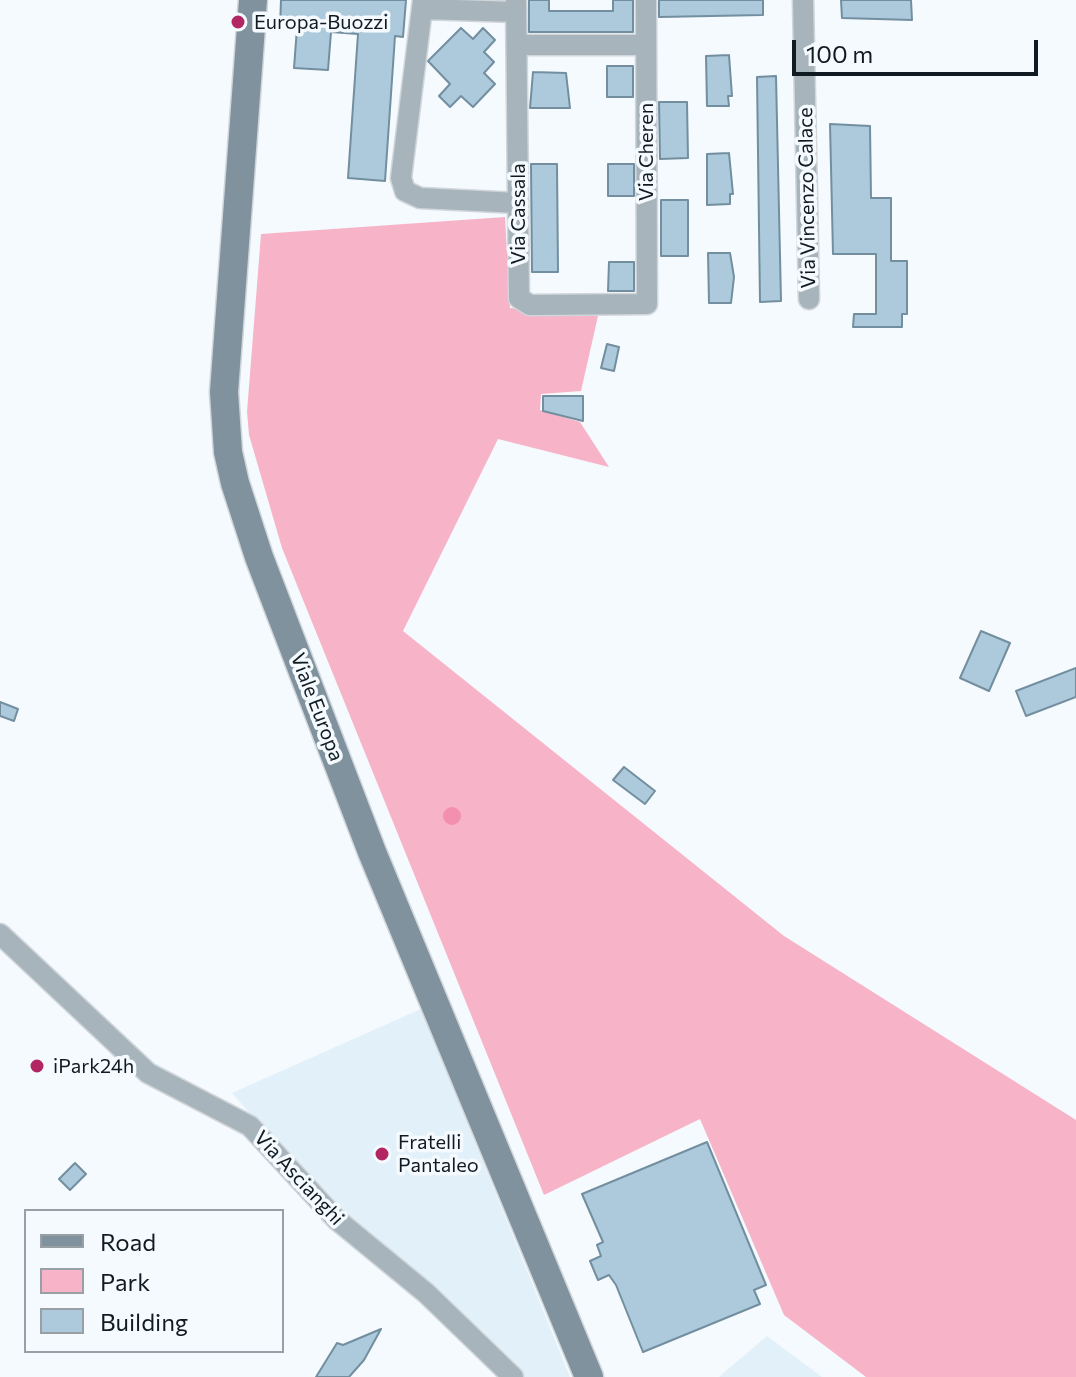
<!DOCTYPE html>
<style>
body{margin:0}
#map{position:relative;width:1076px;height:1377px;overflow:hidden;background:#f4fafd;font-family:Commissioner,sans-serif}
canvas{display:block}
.legend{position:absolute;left:24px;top:1209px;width:260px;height:144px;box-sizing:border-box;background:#f4fafd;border:2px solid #99a0a5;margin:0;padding:10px 14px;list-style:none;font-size:24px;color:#101a21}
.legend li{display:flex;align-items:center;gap:16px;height:40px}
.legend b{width:40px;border:2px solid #99a0a5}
.scale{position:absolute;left:792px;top:40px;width:246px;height:36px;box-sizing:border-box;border:4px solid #101a21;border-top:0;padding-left:10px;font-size:24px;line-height:28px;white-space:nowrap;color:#101a21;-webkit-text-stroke:6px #f4fafd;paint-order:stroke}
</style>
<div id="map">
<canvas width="1076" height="1377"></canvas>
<ul class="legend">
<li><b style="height:10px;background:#80929e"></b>Road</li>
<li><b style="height:22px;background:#f7b4c8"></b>Park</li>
<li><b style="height:22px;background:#adcadc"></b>Building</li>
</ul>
<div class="scale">100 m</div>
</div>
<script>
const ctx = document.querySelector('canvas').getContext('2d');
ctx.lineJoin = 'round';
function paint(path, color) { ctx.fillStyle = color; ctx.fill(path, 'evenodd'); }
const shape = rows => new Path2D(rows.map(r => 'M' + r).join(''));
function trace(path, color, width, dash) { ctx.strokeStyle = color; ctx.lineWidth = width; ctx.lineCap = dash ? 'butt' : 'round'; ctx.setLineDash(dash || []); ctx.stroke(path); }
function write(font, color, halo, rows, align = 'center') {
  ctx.font = font + ' Commissioner,sans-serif'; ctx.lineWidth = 7; ctx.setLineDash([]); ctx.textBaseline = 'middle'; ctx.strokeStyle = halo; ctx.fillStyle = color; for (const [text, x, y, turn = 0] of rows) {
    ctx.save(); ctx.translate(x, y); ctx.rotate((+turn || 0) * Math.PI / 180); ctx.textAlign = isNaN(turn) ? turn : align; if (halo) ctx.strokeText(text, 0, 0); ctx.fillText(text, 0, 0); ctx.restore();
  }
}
paint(shape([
 [421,1009,570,1377,522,1377,338,1214,232,1093],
 [767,1336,822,1377,719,1377]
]), '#e1f0f9');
paint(shape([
 [505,217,510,308,598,316,581,391,541,394,540,410,580,422,609,467,498,439,403,631,784,936,1076,1120,1076,1377,866,1377,784,1315,700,1119,544,1195,282,548,249,435,247,412,261,234]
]), '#f7b4c8');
paint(shape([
 '443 816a9 9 0 1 1 18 0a9 9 0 1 1-18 0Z'
]), '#f38faf');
const building = shape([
 [281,0,406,0,403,37,395,36,385,181,348,178,358,34,331,32,328,70,294,68,297,28,280,27,281,0],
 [529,0,549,0,549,11,613,11,613,0,633,0,633,32,529,32,529,0],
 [659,0,763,0,763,15,659,17,659,0],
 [841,0,911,0,912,20,842,18,841,0],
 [461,28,473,39,483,28,495,40,484,52,494,62,484,73,495,84,473,107,461,96,450,107,439,96,450,84,428,61,461,28],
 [729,55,732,96,728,96,729,106,707,106,706,56,729,55],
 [607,66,633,66,633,97,607,97,607,66],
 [533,72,566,73,570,108,530,108,533,72],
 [776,76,781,301,760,302,757,77,776,76],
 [659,102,687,102,688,158,660,159,659,102],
 [830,124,870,126,871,198,891,198,891,261,907,261,907,314,902,314,902,327,853,327,854,314,876,314,876,254,833,254,830,124],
 [729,153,733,194,730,194,730,204,707,205,707,154,729,153],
 [531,164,557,164,558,272,532,272,531,164],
 [608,164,634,164,634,196,608,196,608,164],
 [661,200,688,200,688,256,661,256,661,200],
 [708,253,730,253,734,277,731,303,709,303,708,253],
 [609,262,634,262,634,291,608,291,609,262],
 [607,344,619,347,614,371,601,368,607,344],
 [543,396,583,396,583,421,543,411,543,396],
 [981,631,1010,643,989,691,960,678,981,631],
 [1076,668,1076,697,1026,716,1016,691,1076,668],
 [0,702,18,709,14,721,0,716,0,702],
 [624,767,655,791,645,804,613,780,624,767],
 [707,1142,766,1285,754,1290,760,1304,643,1352,616,1285,609,1275,598,1280,590,1261,601,1256,597,1245,603,1242,582,1194,707,1142],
 [75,1163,86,1174,70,1190,59,1179,75,1163],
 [381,1329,364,1360,349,1377,316,1377,337,1343,343,1345,381,1329]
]);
paint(building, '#adcadc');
trace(building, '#728e9f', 2);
const minor = shape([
 [423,0,401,178,405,191,420,198,518,203],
 [516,0,519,298,530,305,647,304,646,0],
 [803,0,809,299],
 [423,9,516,12],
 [517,45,646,45],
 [0,934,148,1073,250,1126,336,1219,426,1293,513,1377]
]);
const secondary = shape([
 [253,0,224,392,228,452,235,483,259,557,372,852,589,1377]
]);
trace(minor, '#d0d6da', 23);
trace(secondary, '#d0d6da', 31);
trace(minor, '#a7b4bc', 20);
trace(secondary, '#80929e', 28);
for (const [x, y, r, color] of [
 [238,22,8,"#b22763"],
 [37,1066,8,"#b22763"],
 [382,1154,8,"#b22763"]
]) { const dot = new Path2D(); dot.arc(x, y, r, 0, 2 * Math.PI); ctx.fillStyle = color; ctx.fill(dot); trace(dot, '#f4fafd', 3); }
write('20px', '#101a21', '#f4fafd', [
 ["Europa-Buozzi",254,22],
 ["iPark24h",53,1066],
 ["Fratelli",398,1142],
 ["Pantaleo",398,1165]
], 'left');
write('20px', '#101a21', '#f4fafd', [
 ["Via Cheren",646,152,-90],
 ["Via Vincenzo Calace",807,198,-91],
 ["Via Cassala",518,214,-90],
 ["Viale Europa",317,707,69],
 ["Via Ascianghi",299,1178,47]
]);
</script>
